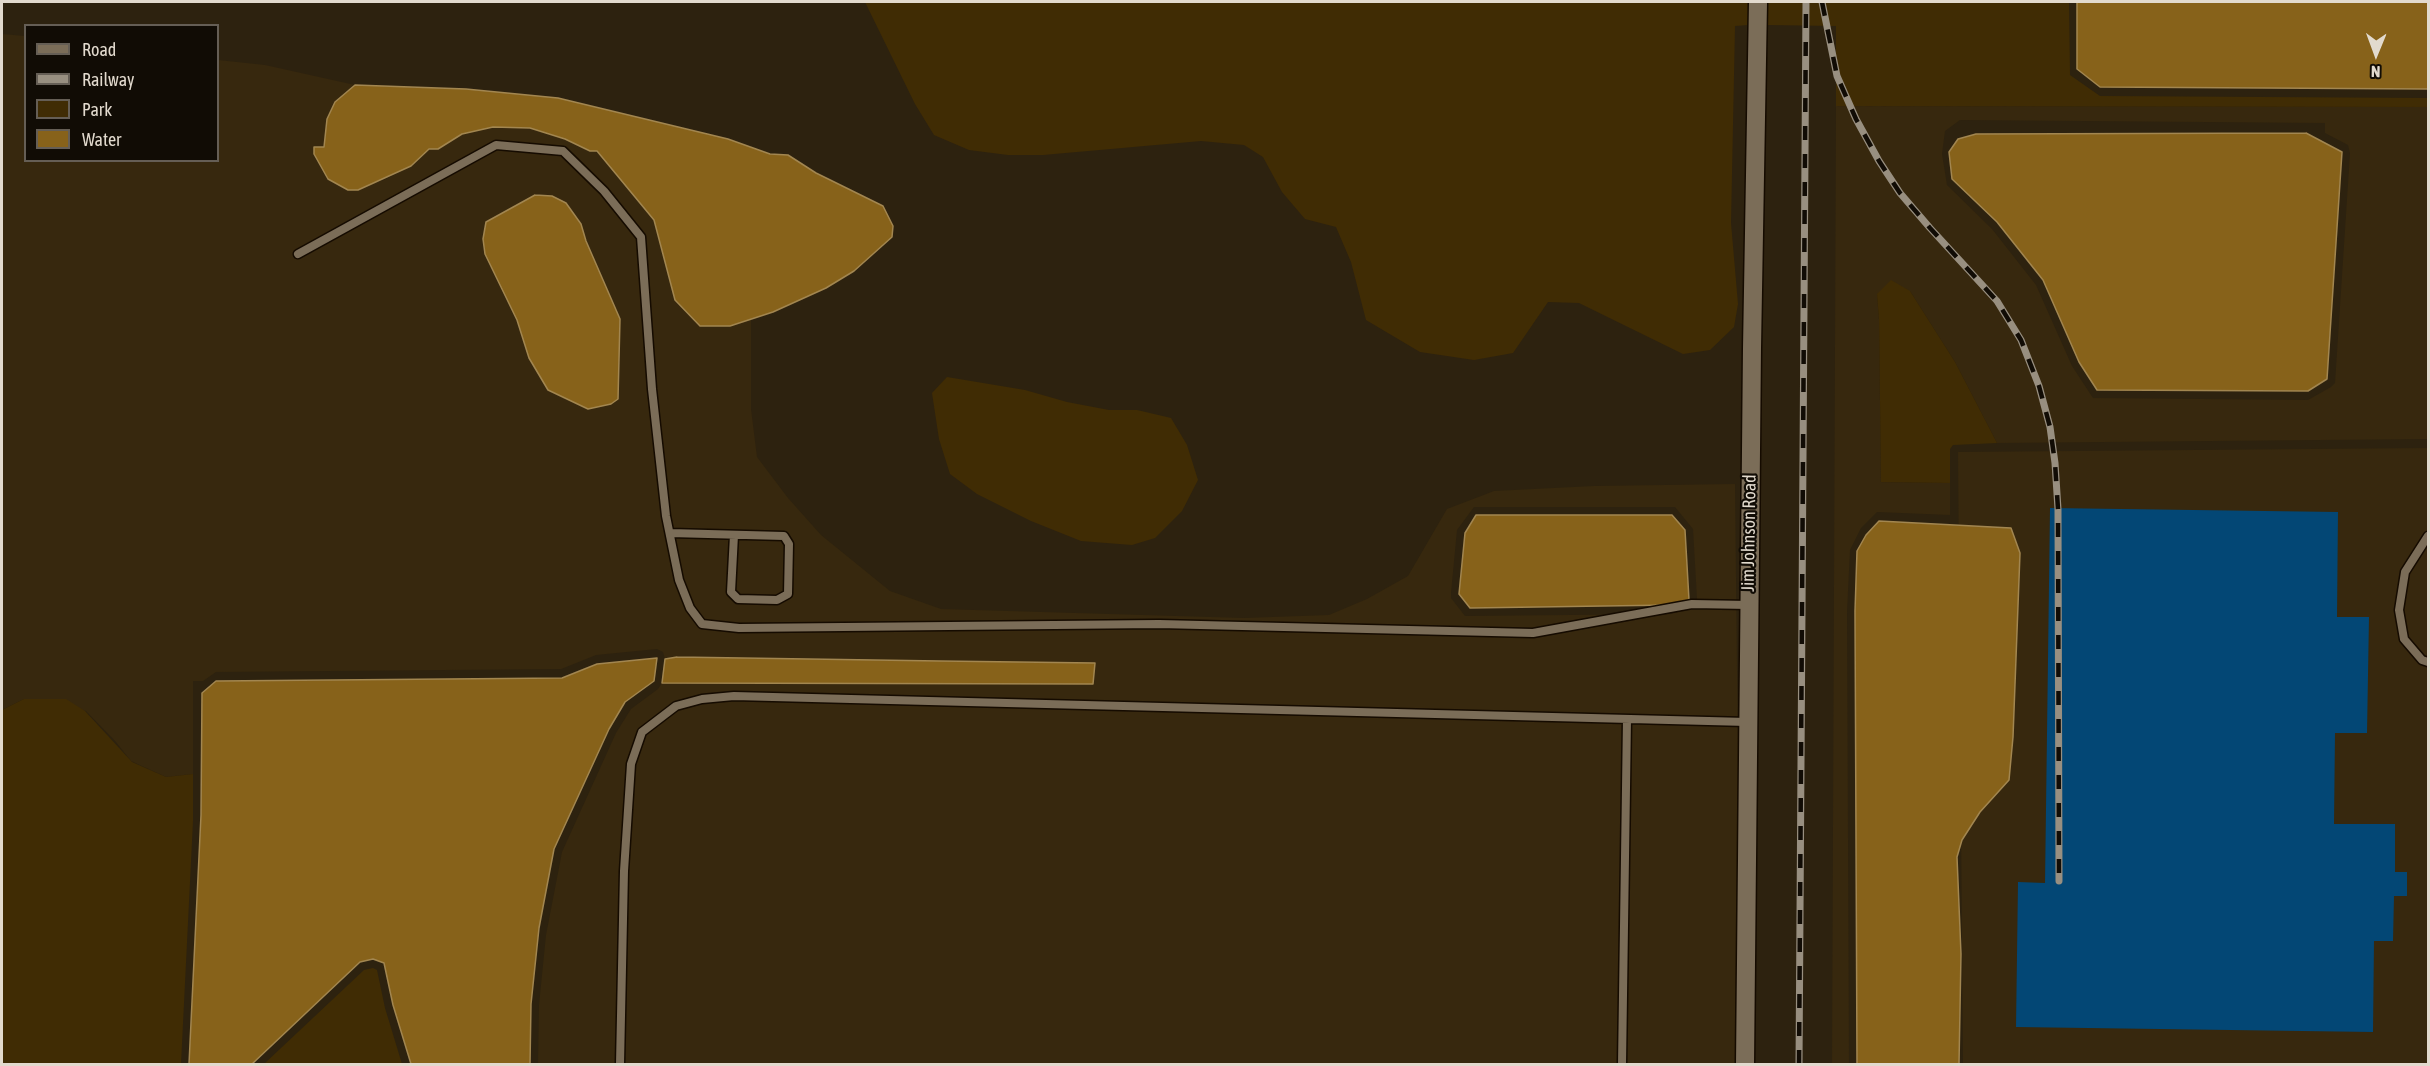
<!DOCTYPE html>
<style>
body{margin:0}
#map{position:relative;width:2430px;height:1066px;overflow:hidden;background:#2d220f;font-family:"Asap Condensed",sans-serif}
canvas{display:block}
.frame{position:absolute;inset:0;border:3px solid #e2dace;pointer-events:none}
.legend{position:absolute;left:24px;top:24px;width:195px;height:138px;box-sizing:border-box;background:#110c05;border:2px solid #655e55;margin:0;padding:8px 10px;list-style:none;font-size:18px;color:#e2dace}
.legend li{display:flex;align-items:center;gap:12px;height:30px}
.legend b{width:30px;border:2px solid #655e55}
.north{position:absolute;left:2346px;top:24px;width:60px;height:60px;-webkit-text-stroke:4px #110c05;paint-order:stroke;rotate:181deg;font-size:16px;font-weight:700;line-height:24px;text-align:center;color:#e2dace}
.north::after{content:'';display:block;margin:auto;width:21px;height:27px;background:#e2dace;clip-path:polygon(50% 0,100% 100%,50% 72%,0 100%)}
</style>
<div id="map">
<canvas width="2430" height="1066"></canvas>
<div class="frame"></div>
<ul class="legend">
<li><b style="height:8px;background:#7b6d58"></b>Road</li>
<li><b style="height:8px;background:#988f80"></b>Railway</li>
<li><b style="height:16px;background:#402c04"></b>Park</li>
<li><b style="height:16px;background:#87621a"></b>Water</li>
</ul>
<div class="north">N</div>
</div>
<script>
const ctx = document.querySelector('canvas').getContext('2d');
ctx.lineJoin = 'round';
function paint(path, color) { ctx.fillStyle = color; ctx.fill(path, 'evenodd'); }
const shape = rows => new Path2D(rows.map(r => 'M' + r).join(''));
function trace(path, color, width, dash) { ctx.strokeStyle = color; ctx.lineWidth = width; ctx.lineCap = dash ? 'butt' : 'round'; ctx.setLineDash(dash || []); ctx.stroke(path); }
function write(font, color, halo, rows, align = 'center') {
  ctx.font = font + ' "Asap Condensed",sans-serif'; ctx.lineWidth = 4.5; ctx.setLineDash([]); ctx.textBaseline = 'middle'; ctx.strokeStyle = halo; ctx.fillStyle = color; for (const [text, x, y, turn = 0] of rows) {
    ctx.save(); ctx.translate(x, y); ctx.rotate((+turn || 0) * Math.PI / 180); ctx.textAlign = isNaN(turn) ? turn : align; if (halo) ctx.strokeText(text, 0, 0); ctx.fillText(text, 0, 0); ctx.restore();
  }
}
paint(shape([
 [2,34,25,36,26,160,218,160,218,60,265,65,355,85,335,102,327,119,324,147,314,147,314,154,328,179,348,190,358,190,366,185,384,180,412,166,429,149,438,149,462,134,493,127,530,128,565,139,590,151,597,151,654,220,675,300,700,326,730,326,751,319,751,409,757,457,788,498,821,535,890,591,941,609,1244,618,1329,615,1367,599,1408,576,1447,509,1494,491,1594,486,1735,484,1738,764,1735,1064,538,1064,539,1005,546,935,562,852,616,733,631,709,658,689,662,683,1092,684,1095,664,677,657,665,659,663,652,657,649,596,655,561,669,216,672,203,681,193,681,193,774,166,777,131,761,116,742,86,711,24,699,2,710],
 [535,195,552,196,566,203,581,224,586,241,620,319,529,358,517,320],
 [1474,507,1675,507,1693,529,1697,599,1695,605,1690,608,1671,614,1465,616,1451,598,1451,593,1457,530],
 [1836,106,2428,107,2428,439,1997,443,1955,362,1910,291,1877,294,1879,319,1881,482,1950,483,1950,515,1877,512,1861,528,1850,550,1847,612,1849,1064,1832,1064],
 [1960,120,2325,123,2325,133,2348,145,2350,153,2335,383,2331,387,2308,400,2093,398,2072,366,2036,285,1992,229,1947,185,1942,154,1945,131],
 [2428,448,2428,1064,1963,1064,1958,452]
]), '#37280e');
paint(shape([
 [865,2,1749,2,1748,25,1735,26,1731,223,1738,304,1734,327,1710,350,1683,354,1579,303,1548,302,1513,353,1474,360,1420,352,1366,320,1351,262,1336,227,1305,219,1282,192,1263,157,1244,145,1201,141,1043,155,1008,155,969,150,934,135,915,104],
 [1767,2,2069,2,2070,75,2100,96,2428,98,2428,107,1836,106,1836,26,1767,25],
 [1891,280,1910,291,1955,362,1997,443,1953,445,1950,449,1950,483,1881,482,1879,319,1877,294],
 [947,377,1025,390,1067,402,1109,410,1137,410,1171,418,1187,445,1198,480,1182,511,1155,538,1132,545,1081,541,1031,521,977,494,950,474,939,439,932,393],
 [24,699,66,699,85,711,132,762,166,777,193,774,193,821,181,1064,2,1064,2,710],
 [373,968,377,970,385,1008,402,1064,264,1064,364,970]
]), '#402c04');
const water = shape([
 [2077,2,2428,2,2428,89,2100,87,2077,69,2077,2],
 [355,85,466,89,558,98,728,139,770,154,788,155,816,173,883,206,893,226,892,237,854,271,826,288,773,312,730,326,700,326,675,300,654,220,597,151,590,151,565,139,530,128,493,127,462,134,438,149,429,149,411,166,358,190,348,190,328,179,314,154,314,147,324,147,327,119,335,102,355,85],
 [2306,133,2342,152,2327,379,2308,391,2097,390,2079,362,2043,280,1997,222,1952,179,1949,152,1958,139,1976,134,2306,133],
 [535,195,552,196,566,203,581,224,586,241,620,319,618,399,611,404,588,409,548,390,529,358,517,320,485,254,483,239,486,222,535,195],
 [1476,515,1672,515,1685,530,1689,600,1671,605,1470,608,1459,594,1465,533,1476,515],
 [1879,521,2011,528,2020,553,2013,737,2009,780,1980,812,1962,840,1957,857,1961,954,1959,1064,1857,1064,1855,611,1857,551,1866,535,1879,521],
 [677,657,940,661,1095,663,1093,684,662,683,665,659,677,657],
 [657,658,654,681,625,702,609,729,554,849,539,928,531,1004,530,1064,411,1064,393,1005,384,963,373,959,360,962,252,1064,189,1064,201,815,202,693,216,681,562,678,597,664,657,658]
]);
paint(water, '#87621a');
trace(water, '#a28650', 1.5);
paint(shape([
 [2050,508,2338,512,2337,617,2369,617,2367,733,2335,733,2334,824,2395,824,2395,872,2407,872,2407,896,2394,896,2393,941,2374,941,2373,1032,2016,1027,2018,882,2045,883]
]), '#034775');
const service = shape([
 [298,254,496,145,563,151,604,191,641,237,652,389,666,516,679,580,690,608,702,624,739,628,1159,624,1533,633,1692,604,1749,605],
 [670,533,784,536,789,544,788,594,777,600,738,599,731,592,734,535],
 [2428,536,2405,572,2399,610,2404,639,2422,660,2428,662],
 [620,1064,624,871,631,764,642,732,676,706,702,699,734,696,1747,722],
 [1622,1064,1627,719]
]);
const tertiary = shape([
 [1745,1064,1752,348,1758,2]
]);
trace(service, '#150b00', 11);
trace(tertiary, '#150b00', 21);
trace(service, '#7b6d58', 8);
trace(tertiary, '#7b6d58', 18);
const rail = shape([
 [1822,2,1837,76,1856,119,1879,161,1900,193,1930,228,1997,301,2021,340,2039,386,2050,427,2055,463,2058,509,2059,881],
 [1799,1064,1806,2]
]);
trace(rail, '#988f80', 7);
trace(rail, '#110c05', 4.5, [14]);
write('18px', '#e2dace', '#110c05', [
 ["Jim Johnson Road",1749,533,-89]
]);
</script>
